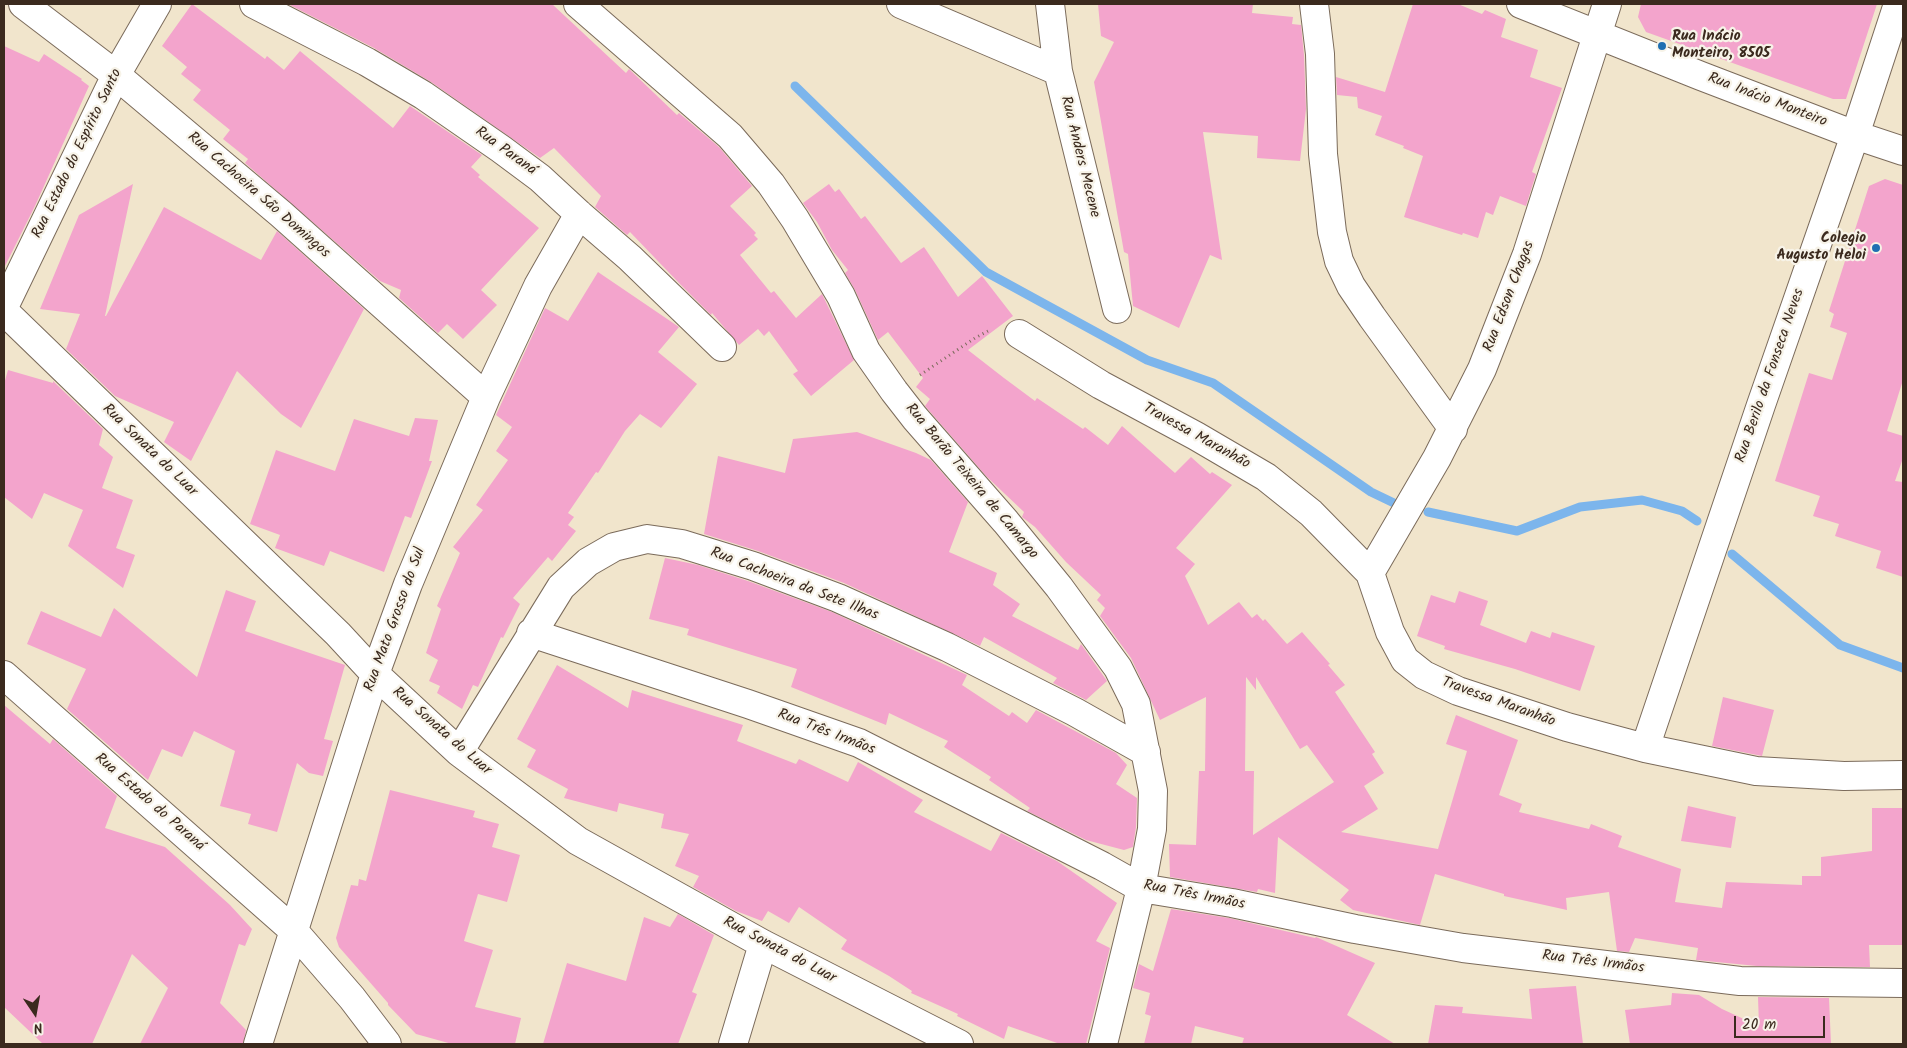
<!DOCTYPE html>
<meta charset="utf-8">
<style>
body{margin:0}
#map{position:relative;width:1907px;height:1048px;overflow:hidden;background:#f1e5cc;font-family:Kalam,sans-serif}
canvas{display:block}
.frame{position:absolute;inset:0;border:5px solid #3b2a1e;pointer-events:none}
.north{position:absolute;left:10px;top:988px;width:50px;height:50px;-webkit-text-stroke:4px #f7f3e8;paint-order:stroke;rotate:168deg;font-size:14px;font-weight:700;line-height:20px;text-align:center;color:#3b2a1e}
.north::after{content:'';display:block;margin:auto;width:18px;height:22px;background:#3b2a1e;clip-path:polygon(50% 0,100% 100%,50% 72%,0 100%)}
.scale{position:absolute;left:1734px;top:1016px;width:91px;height:22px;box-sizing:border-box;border:2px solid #3b2a1e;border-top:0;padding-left:6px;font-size:15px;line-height:18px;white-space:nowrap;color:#3b2a1e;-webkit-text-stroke:4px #f7f3e8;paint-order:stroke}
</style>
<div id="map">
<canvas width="1907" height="1048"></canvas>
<div class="frame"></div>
<div class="north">N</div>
<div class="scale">20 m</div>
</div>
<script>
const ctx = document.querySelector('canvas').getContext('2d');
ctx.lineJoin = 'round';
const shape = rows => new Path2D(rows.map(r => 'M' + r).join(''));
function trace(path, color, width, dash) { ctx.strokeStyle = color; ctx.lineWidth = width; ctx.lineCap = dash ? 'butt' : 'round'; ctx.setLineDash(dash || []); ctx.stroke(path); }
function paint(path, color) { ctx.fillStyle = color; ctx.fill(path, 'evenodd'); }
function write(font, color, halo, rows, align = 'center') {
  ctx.font = font + ' Kalam,sans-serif'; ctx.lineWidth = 4.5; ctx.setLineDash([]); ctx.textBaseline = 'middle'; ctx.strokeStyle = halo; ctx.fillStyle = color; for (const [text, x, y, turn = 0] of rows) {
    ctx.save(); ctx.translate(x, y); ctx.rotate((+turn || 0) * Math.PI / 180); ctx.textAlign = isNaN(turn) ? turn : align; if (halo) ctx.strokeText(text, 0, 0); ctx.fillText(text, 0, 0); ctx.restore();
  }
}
trace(shape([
 [795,86,986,272,1147,360,1213,383,1371,492,1396,504],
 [1428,512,1517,531,1580,507,1642,500,1682,511,1697,521],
 [1732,554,1840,645,1903,668]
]), '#7cb5ec', 9);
paint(shape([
 [192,4,265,59,267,56,284,70,300,51,393,128,410,106,482,155,471,167,480,175,478,177,539,228,481,290,497,305,463,339,447,324,438,333,399,298,401,290,380,281,245,163,248,159,223,139,230,130,193,100,201,90,181,74,187,67,162,46],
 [288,4,552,4,626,73,629,69,677,115,679,113,719,147,752,186,730,206,756,233,754,235,758,239,740,255,771,293,774,291,796,318,822,294,854,360,811,396,793,374,798,371,769,331,764,336,758,329,739,345,712,313,711,315,679,283,630,232,627,235,595,207,601,196,554,148,540,158,431,82,374,48],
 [1098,4,1253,4,1252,13,1293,17,1292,24,1301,25,1304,55,1306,109,1300,161,1257,158,1258,136,1203,132,1222,260,1210,255,1179,328,1133,306,1128,254,1124,252,1094,82,1114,42,1101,36],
 [1413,4,1458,4,1482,14,1485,10,1506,19,1501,37,1538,50,1530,77,1562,88,1532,172,1536,174,1526,206,1500,196,1493,215,1486,212,1478,238,1463,233,1462,235,1404,217,1423,156,1403,148,1404,146,1375,135,1382,116,1358,108,1357,97,1337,95,1336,77,1385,92],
 [1641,4,1877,4,1846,99,1833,99,1646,32,1638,17],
 [4,46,39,62,44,54,82,79,81,80,89,86,35,206,4,268],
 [1885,179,1903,185,1903,380,1887,431,1903,436,1903,458,1895,481,1903,482,1903,577,1876,568,1881,551,1835,536,1839,524,1813,516,1820,496,1775,481,1809,373,1832,380,1847,333,1830,327,1834,314,1829,311,1869,186],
 [133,184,105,316,106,316,164,207,261,260,277,231,364,309,301,428,281,414,237,371,191,461,164,442,174,422,115,396,66,349,80,314,40,309,79,215],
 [829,184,835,192,839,189,861,219,865,216,901,263,924,247,958,297,982,276,1013,316,968,350,1004,378,1035,401,1037,398,1083,429,1085,427,1108,445,1122,426,1175,473,1191,457,1210,474,1212,472,1232,485,1176,548,1195,564,1185,576,1208,625,1239,602,1252,618,1257,614,1263,621,1265,619,1287,644,1302,632,1330,664,1328,665,1345,685,1335,692,1375,752,1372,754,1384,773,1364,786,1378,809,1341,832,1438,849,1467,751,1446,744,1456,715,1518,740,1499,795,1522,804,1519,812,1589,829,1591,824,1622,836,1618,847,1681,869,1675,902,1722,908,1726,882,1802,885,1802,876,1821,876,1821,857,1872,851,1872,808,1903,808,1903,945,1869,945,1870,967,1757,966,1696,960,1698,948,1635,938,1629,952,1617,951,1609,892,1566,898,1567,910,1504,896,1504,894,1435,874,1420,925,1353,910,1340,900,1349,890,1278,837,1275,893,1258,889,1257,892,1170,877,1169,844,1196,845,1199,771,1205,771,1206,697,1160,720,1131,658,1100,616,1105,608,1097,600,1101,595,1066,562,1035,527,1022,517,1024,512,986,476,925,406,930,399,916,387,923,378,888,332,878,340,855,290,845,273,848,270,832,250,817,222,803,203],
 [1246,677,1256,690,1256,677,1300,749,1307,745,1334,782,1253,835,1254,771,1245,771],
 [598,272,679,327,658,352,697,384,661,428,640,414,625,431,598,473,596,472,568,513,574,517,568,525,576,531,552,561,548,557,513,598,520,604,503,638,501,637,478,687,473,685,462,709,437,693,440,686,429,681,438,660,426,653,441,609,437,606,460,553,453,547,483,510,476,505,508,460,496,451,512,427,496,415,545,308,568,321],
 [8,370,53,383,53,381,103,429,99,445,113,457,102,488,133,500,116,548,135,555,123,588,68,546,83,510,44,493,32,519,4,497,4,384],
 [415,418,438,420,429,461,432,461,411,518,405,516,384,572,330,551,324,566,275,548,280,535,250,524,276,450,335,471,354,419,409,436],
 [857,432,916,453,931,460,968,502,949,552,997,573,993,585,1020,604,1012,616,1078,650,1081,644,1107,681,1086,700,1053,683,1057,678,984,637,980,646,844,583,758,551,704,534,718,456,785,473,793,439],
 [665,558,698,565,748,581,832,612,967,675,962,685,1009,716,1012,712,1027,723,1036,710,1116,753,1127,765,1116,784,1137,798,1136,827,1133,847,1124,850,1086,840,1027,811,1030,808,989,780,991,777,944,747,948,741,889,713,886,725,791,687,797,669,687,635,689,629,649,619],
 [226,590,256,601,245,631,345,665,324,739,333,741,323,776,309,773,297,763,277,832,248,824,251,814,220,806,235,751,194,731,182,757,162,749,148,780,67,709,86,669,27,644,41,611,101,637,114,608,197,677],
 [1459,591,1488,601,1480,625,1526,643,1531,631,1550,638,1552,632,1595,646,1580,691,1515,669,1444,649,1445,646,1417,636,1431,595,1455,603],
 [557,665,628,708,632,690,743,725,737,741,796,764,799,759,848,782,858,762,923,800,914,812,991,851,1001,833,1057,861,1117,903,1096,941,1110,948,1086,1044,1060,1044,1008,1026,1004,1039,957,1016,958,1014,911,993,912,991,889,976,841,949,847,940,799,907,789,923,768,911,762,921,736,911,693,887,699,876,675,866,689,834,661,828,664,814,619,803,617,812,564,798,568,789,527,767,536,750,517,739],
 [1723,697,1774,710,1762,756,1712,746],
 [4,705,50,744,53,739,117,796,105,828,165,847,230,905,252,929,245,946,239,944,220,1003,246,1030,243,1044,140,1044,168,988,132,954,92,1044,43,1044,4,1007],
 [390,790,475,811,473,817,499,824,492,847,520,855,507,902,478,894,464,941,493,950,475,1007,521,1018,515,1044,452,1044,416,1034,388,1005,388,1003,339,947,336,938,351,885,358,886,359,879,366,881],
 [1688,806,1736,817,1731,848,1681,841],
 [1171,909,1229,918,1315,938,1316,937,1375,963,1347,1015,1395,1044,1242,1044,1244,1038,1195,1026,1191,1044,1144,1044,1151,1016,1145,1014,1150,993,1133,988,1139,964,1153,971],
 [678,914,714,935,692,992,697,994,678,1044,543,1044,567,963,626,981,644,917,670,927],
 [1576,986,1583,1044,1428,1044,1435,1005,1463,1007,1462,1013,1532,1019,1529,989],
 [1672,993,1699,995,1722,1009,1759,1026,1758,997,1829,998,1831,1044,1630,1044,1625,1010,1671,1005]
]), '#f3a4cc');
const minor = shape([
 [23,4,116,75,281,214,486,397],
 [254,4,367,62,423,95,501,149,540,178,579,214,630,258,722,347],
 [578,4,730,136,771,184,795,219,841,296,866,351,894,391,915,418,1006,522,1059,587,1118,668,1136,704,1153,791,1152,829,1141,888,1103,1044],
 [901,4,1058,71],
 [1050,4,1058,71,1117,309],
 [1314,4,1320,54,1323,154,1332,232,1339,261,1351,286,1372,317,1453,429],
 [1521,4,1701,76,1855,135,1903,151],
 [4,307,116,75,157,4],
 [4,311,338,634,375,674,459,752,578,841,763,944,959,1044],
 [1019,334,1101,385,1196,436,1266,477,1311,513,1370,573,1390,632,1405,660,1424,675,1458,691,1567,727,1645,748,1756,771,1844,776,1903,775],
 [1370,573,1437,458,1482,369,1527,254,1607,4],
 [531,633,748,704,859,743,1102,866,1141,888,1232,903,1355,929,1463,948,1740,981,1903,983],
 [4,675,293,930,352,998,387,1044],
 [1645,748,1761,405,1855,135,1898,4],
 [459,752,561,587,588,562,614,547,647,539,682,544,753,566,838,598,947,647,1075,712,1146,752],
 [258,1044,375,674,408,584,486,397,538,286,579,214],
 [733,1044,763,944]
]);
trace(minor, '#7b6b5b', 30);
trace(shape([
 [920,375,975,338,990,330]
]), '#7b6b5b', 3, [1, 4]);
trace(minor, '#fff', 28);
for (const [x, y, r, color] of [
 [1662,46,5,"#1f6fb2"],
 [1876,248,5,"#1f6fb2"]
]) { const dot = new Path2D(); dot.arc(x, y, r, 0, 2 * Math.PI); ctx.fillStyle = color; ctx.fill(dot); trace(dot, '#f7f3e8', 2); }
write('bold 15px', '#3b2a1e', '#f7f3e8', [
 ["Rua Inácio",1672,37],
 ["Monteiro, 8505",1672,54],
 ["Colegio",1866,239,"right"],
 ["Augusto Heloi",1866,256,"right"]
], 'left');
write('15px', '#3b2a1e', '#f7f3e8', [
 ["Rua Inácio Monteiro",1767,101,21],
 ["Rua Paraná",505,152,36],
 ["Rua Estado do Espírito Santo",78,154,-64],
 ["Rua Anders Mecene",1079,157,76],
 ["Rua Cachoeira São Domingos",258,196,41],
 ["Rua Edson Chagas",1510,297,-69],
 ["Rua Berilo da Fonseca Neves",1771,376,-71],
 ["Travessa Maranhão",1196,437,29],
 ["Rua Sonata do Luar",149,451,44],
 ["Rua Barão Teixeira de Camargo",971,482,50],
 ["Rua Cachoeira da Sete Ilhas",794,585,21],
 ["Rua Mato Grosso do Sul",396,620,-70],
 ["Travessa Maranhão",1498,703,20],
 ["Rua Sonata do Luar",441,732,41],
 ["Rua Três Irmãos",826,733,21],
 ["Rua Estado do Paraná",149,803,41],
 ["Rua Três Irmãos",1194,896,11],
 ["Rua Sonata do Luar",779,951,28],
 ["Rua Três Irmãos",1593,963,7]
]);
</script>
